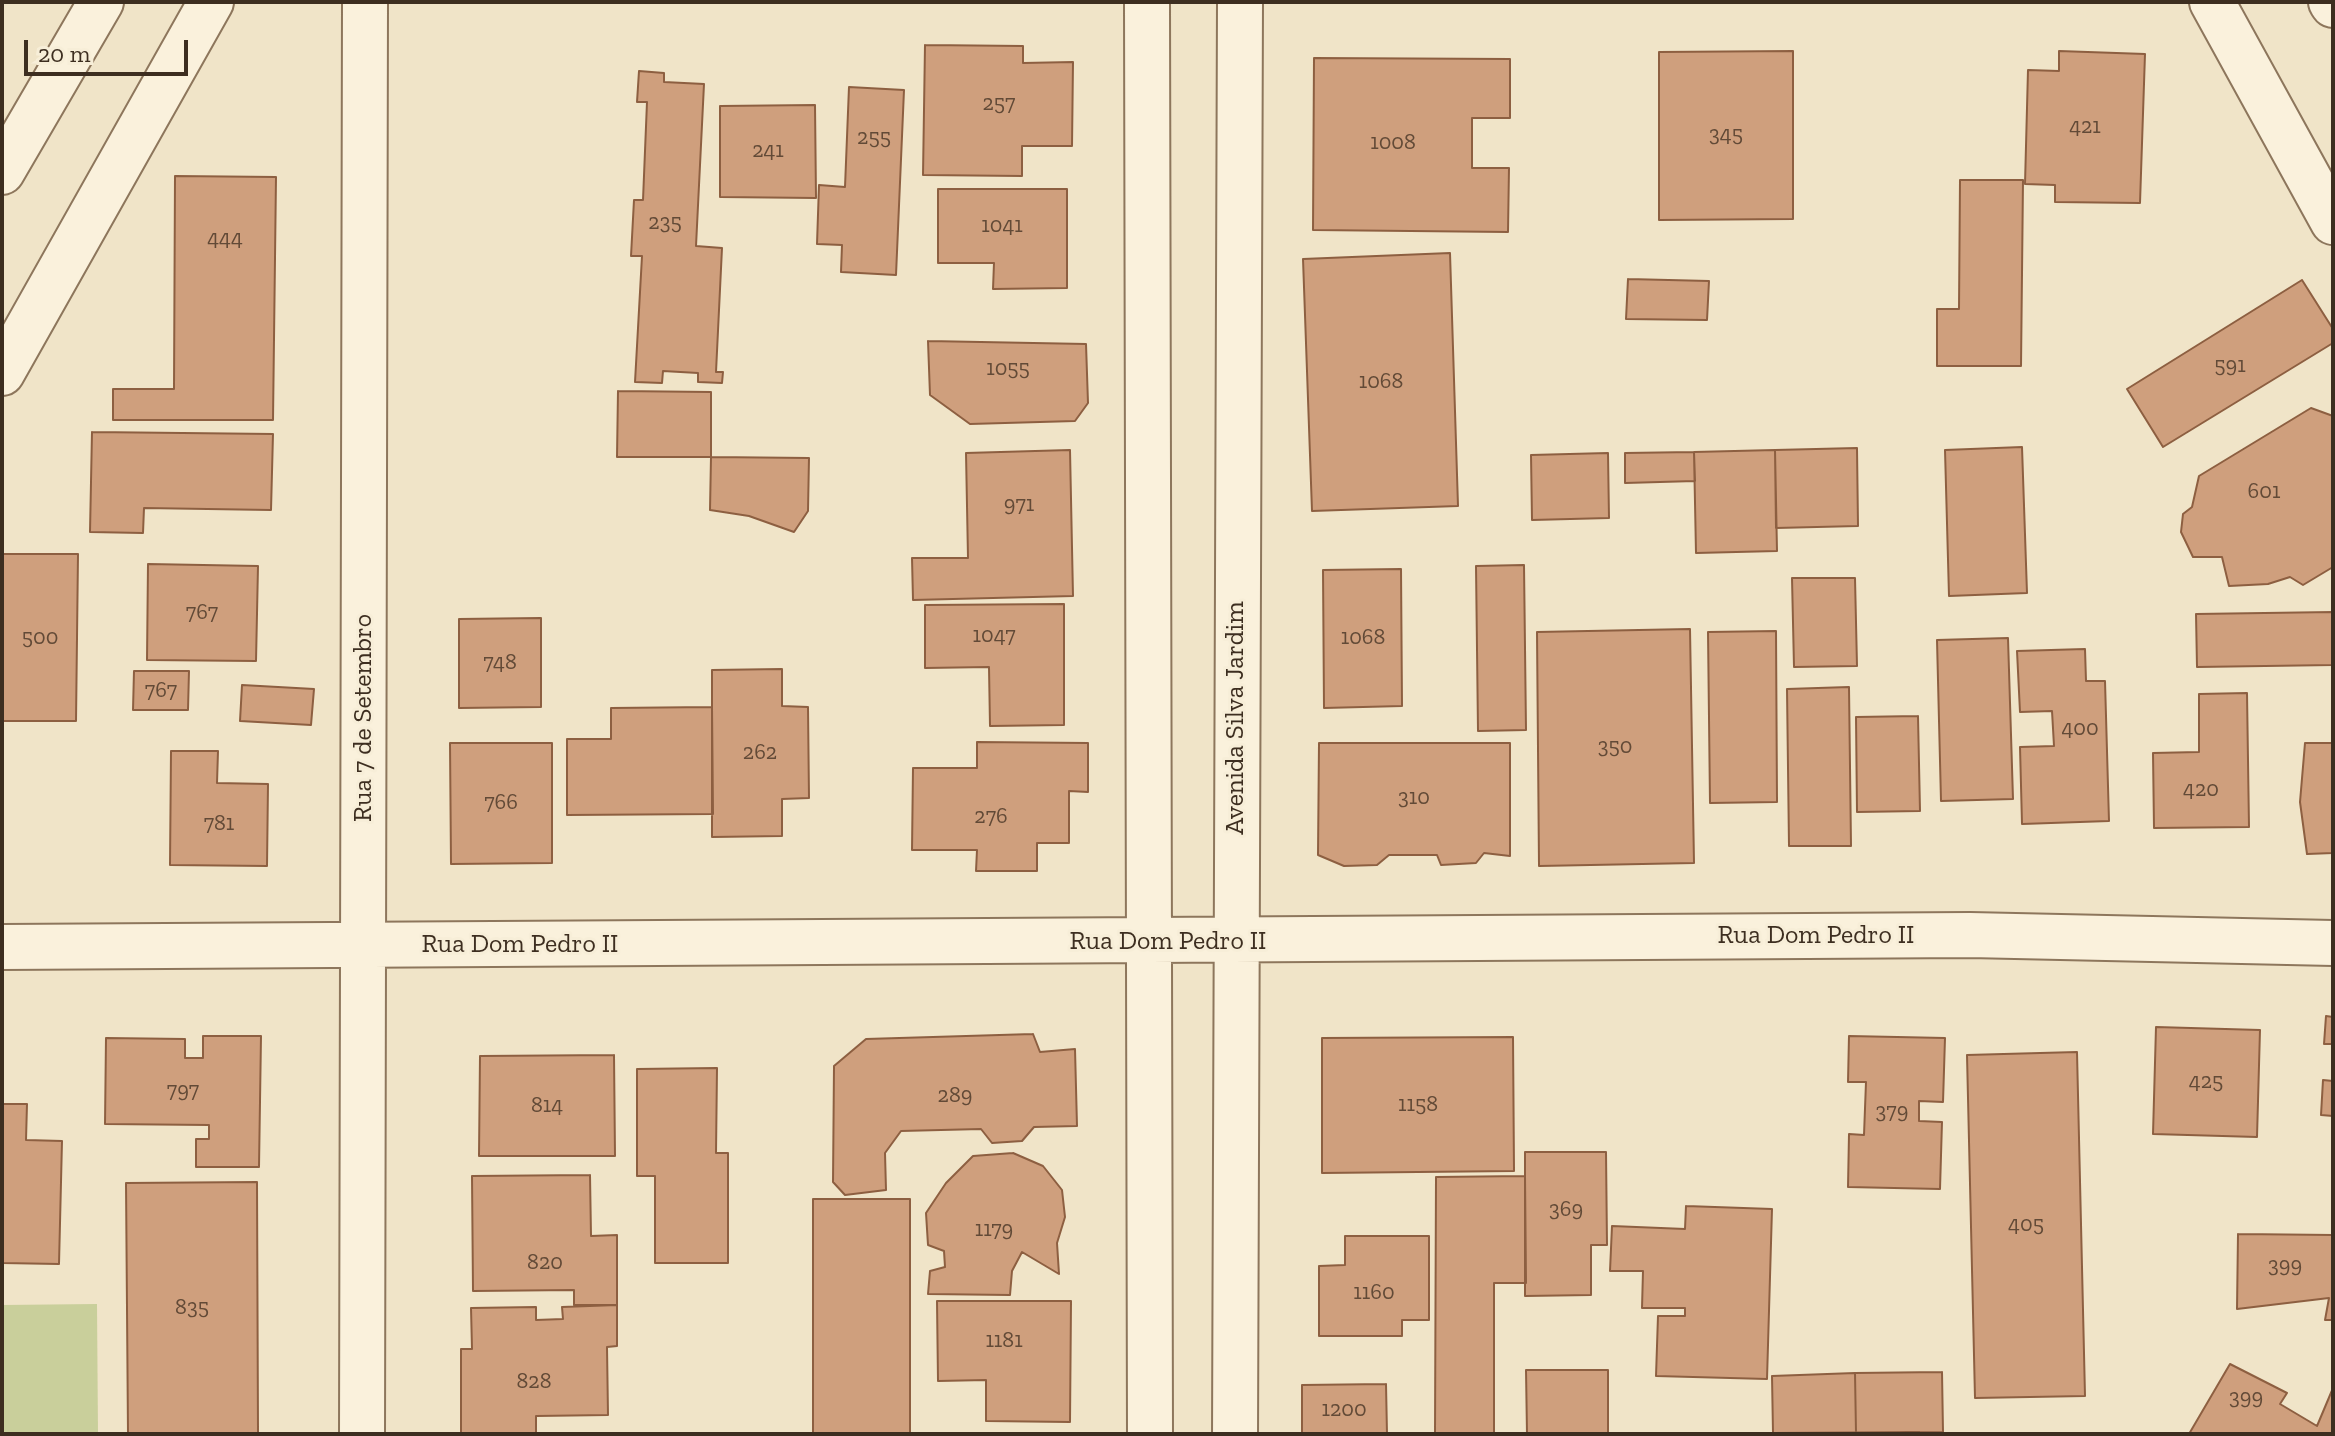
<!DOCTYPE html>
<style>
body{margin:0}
#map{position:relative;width:2335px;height:1436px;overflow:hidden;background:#f0e4c8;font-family:"Zilla Slab",serif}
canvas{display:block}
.frame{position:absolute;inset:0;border:4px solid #3d2e20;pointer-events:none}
.scale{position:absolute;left:24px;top:40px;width:164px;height:36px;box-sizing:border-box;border:4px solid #3d2e20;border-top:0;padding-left:10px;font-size:24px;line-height:28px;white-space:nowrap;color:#3d2e20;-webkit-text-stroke:6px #f7eed8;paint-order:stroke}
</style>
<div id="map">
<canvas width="2335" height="1436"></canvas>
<div class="frame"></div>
<div class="scale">20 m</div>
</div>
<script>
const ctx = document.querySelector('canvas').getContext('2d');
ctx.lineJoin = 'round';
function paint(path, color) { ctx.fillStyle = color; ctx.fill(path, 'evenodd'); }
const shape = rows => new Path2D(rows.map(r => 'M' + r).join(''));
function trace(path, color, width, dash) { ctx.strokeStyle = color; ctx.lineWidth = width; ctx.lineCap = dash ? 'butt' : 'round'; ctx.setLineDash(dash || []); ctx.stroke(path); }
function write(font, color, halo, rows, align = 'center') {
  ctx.font = font + ' "Zilla Slab",serif'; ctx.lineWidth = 6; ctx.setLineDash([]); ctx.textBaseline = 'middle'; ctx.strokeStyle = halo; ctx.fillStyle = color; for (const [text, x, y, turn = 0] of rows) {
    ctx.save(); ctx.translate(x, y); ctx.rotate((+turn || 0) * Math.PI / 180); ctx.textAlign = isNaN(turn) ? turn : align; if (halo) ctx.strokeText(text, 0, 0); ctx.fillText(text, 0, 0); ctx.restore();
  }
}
paint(shape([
 [97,1304,98,1434,2,1434,2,1305]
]), '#c9cf9b');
const building = shape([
 [925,45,1023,46,1023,63,1073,62,1072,146,1022,146,1022,176,923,175,925,45],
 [1793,51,1793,219,1659,220,1659,52,1793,51],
 [2059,51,2145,54,2140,203,2055,202,2055,185,2025,184,2028,70,2059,71,2059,51],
 [1314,58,1510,59,1510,118,1472,118,1472,168,1509,168,1508,232,1313,230,1314,58],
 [639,71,664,73,664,82,704,84,696,246,722,248,716,372,723,372,722,383,698,382,698,373,663,371,662,383,635,382,642,256,631,256,634,200,643,200,647,102,637,102,639,71],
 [849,87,904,90,896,275,841,272,842,245,817,244,819,185,845,187,849,87],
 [815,105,816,198,720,197,720,106,815,105],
 [175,176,276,177,273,420,113,420,113,389,174,389,175,176],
 [1960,180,2023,180,2021,366,1937,366,1937,309,1959,309,1960,180],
 [938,189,1067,189,1067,288,993,289,994,263,938,263,938,189],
 [1450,253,1458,506,1312,511,1303,259,1450,253],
 [1628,279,1709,281,1707,320,1626,319,1628,279],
 [2302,280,2333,329,2333,343,2163,447,2127,389,2302,280],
 [928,341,1086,344,1088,403,1075,421,970,424,930,395,928,341],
 [618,391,711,392,711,457,617,457,618,391],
 [2311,408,2333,416,2333,567,2303,585,2290,577,2268,584,2229,586,2222,557,2193,557,2181,532,2183,514,2192,507,2199,476,2311,408],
 [92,432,273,434,271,510,144,508,143,533,90,532,92,432],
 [2022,447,2027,593,1949,596,1945,450,2022,447],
 [1857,448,1858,526,1776,528,1775,450,1857,448],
 [1070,450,1073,596,913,600,912,558,968,558,966,453,1070,450],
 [1775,450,1777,551,1696,553,1694,452,1775,450],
 [1694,452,1695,481,1625,483,1625,453,1694,452],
 [1608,453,1609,518,1532,520,1531,455,1608,453],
 [711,457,809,458,808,511,794,532,749,516,710,510,711,457],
 [2,554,78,554,76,721,2,721,2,554],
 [148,564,258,566,256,661,147,660,148,564],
 [1524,565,1526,730,1478,731,1476,566,1524,565],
 [1401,569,1402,706,1324,708,1323,570,1401,569],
 [1792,578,1855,578,1857,666,1794,667,1792,578],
 [1064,604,1064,725,990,726,989,667,925,668,925,605,1064,604],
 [2333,612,2333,665,2197,667,2196,614,2333,612],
 [541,618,541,707,459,708,459,619,541,618],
 [1690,629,1694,863,1539,866,1537,632,1690,629],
 [1776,631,1777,802,1710,803,1708,632,1776,631],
 [2008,638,2013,799,1941,801,1937,640,2008,638],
 [2085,649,2086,681,2105,681,2109,821,2022,824,2020,747,2054,746,2052,711,2020,712,2017,651,2085,649],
 [782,669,782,706,808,707,809,798,782,799,782,836,712,837,712,670,782,669],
 [134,671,189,671,188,710,133,710,134,671],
 [242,685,314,689,311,725,240,721,242,685],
 [1849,687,1851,846,1789,846,1787,689,1849,687],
 [2247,693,2249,827,2154,828,2153,753,2199,752,2199,694,2247,693],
 [712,707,713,814,567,815,567,739,611,739,611,708,712,707],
 [1918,716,1920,811,1857,812,1856,717,1918,716],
 [977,742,1088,743,1088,792,1069,791,1069,843,1037,843,1037,871,976,871,977,850,912,850,913,768,977,768,977,742],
 [450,743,552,743,552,863,451,864,450,743],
 [1319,743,1510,743,1510,856,1484,853,1476,863,1441,865,1437,855,1389,855,1377,865,1344,866,1318,855,1319,743],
 [2305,743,2333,743,2333,853,2307,854,2300,802,2305,743],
 [171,751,218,751,217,783,268,784,267,866,170,865,171,751],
 [2326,1016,2333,1017,2333,1044,2324,1044,2326,1016],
 [2156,1027,2260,1030,2257,1137,2153,1134,2156,1027],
 [1033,1034,1040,1052,1075,1049,1077,1126,1034,1127,1022,1141,992,1143,981,1129,901,1131,885,1153,886,1190,845,1195,833,1182,834,1066,866,1039,1033,1034],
 [203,1036,261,1036,259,1167,196,1167,196,1139,209,1139,209,1125,105,1124,106,1038,185,1039,185,1058,203,1058,203,1036],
 [1849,1036,1945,1038,1943,1102,1919,1101,1919,1121,1942,1122,1940,1189,1848,1187,1849,1134,1864,1135,1866,1082,1848,1082,1849,1036],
 [1513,1037,1514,1171,1322,1173,1322,1038,1513,1037],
 [2077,1052,2085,1396,1975,1398,1967,1055,2077,1052],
 [614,1055,615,1156,479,1156,480,1056,614,1055],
 [717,1068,716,1153,728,1153,728,1263,655,1263,655,1176,637,1176,637,1069,717,1068],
 [2323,1080,2333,1081,2333,1116,2321,1115,2323,1080],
 [2,1104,27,1104,26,1140,62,1141,59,1264,2,1263,2,1104],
 [1525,1152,1606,1152,1607,1245,1591,1245,1591,1295,1525,1296,1525,1152],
 [1013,1153,1043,1166,1062,1190,1065,1217,1057,1243,1059,1274,1022,1252,1012,1271,1010,1295,928,1294,930,1271,945,1267,944,1251,928,1245,926,1213,946,1183,973,1156,1013,1153],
 [590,1175,591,1236,617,1235,617,1305,574,1305,574,1290,473,1291,472,1176,590,1175],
 [1525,1176,1526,1283,1494,1283,1494,1434,1435,1434,1436,1177,1525,1176],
 [257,1182,258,1434,128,1434,126,1183,257,1182],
 [813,1199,910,1199,910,1434,813,1434,813,1199],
 [1686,1206,1772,1209,1767,1379,1656,1376,1658,1316,1685,1316,1685,1308,1642,1308,1643,1271,1610,1271,1612,1226,1685,1229,1686,1206],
 [2238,1234,2333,1235,2333,1320,2325,1320,2329,1298,2237,1309,2238,1234],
 [1345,1236,1429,1236,1429,1320,1402,1320,1402,1336,1319,1336,1319,1266,1345,1265,1345,1236],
 [937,1301,1071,1301,1070,1422,986,1421,986,1380,938,1381,937,1301],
 [617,1305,617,1346,607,1347,608,1415,536,1416,536,1434,461,1434,461,1349,472,1349,471,1308,536,1307,536,1320,563,1319,562,1307,617,1305],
 [2230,1364,2287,1393,2280,1404,2317,1426,2333,1388,2333,1434,2189,1434,2230,1364],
 [1526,1370,1608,1370,1608,1434,1527,1434,1526,1370],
 [1942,1372,1943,1432,1856,1433,1855,1373,1942,1372],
 [1855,1373,1856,1433,1773,1433,1772,1376,1855,1373],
 [1386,1384,1387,1434,1302,1434,1302,1385,1386,1384],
 [1919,1432,1919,1434,1773,1434,1773,1433,1919,1432],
 [1712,1433,1773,1433,1773,1434,1712,1433]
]);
paint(building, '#cf9f7d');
trace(building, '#8d5f41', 2);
const minor = shape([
 [1147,2,1150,1434],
 [2212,2,2333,222],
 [2331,2,2333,5],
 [2,172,101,2],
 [2,373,211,2],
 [2,947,1970,935,2333,943],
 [362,1434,365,2],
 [1235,1434,1240,2]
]);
trace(minor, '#8d765c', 48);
trace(minor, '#faf1dc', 44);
write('22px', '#624a37', null, [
 ["257",999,104],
 ["421",2085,127],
 ["345",1726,135],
 ["255",874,138],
 ["1008",1393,143],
 ["241",768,151],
 ["235",665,223],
 ["1041",1002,226],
 ["444",225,239],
 ["591",2230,366],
 ["1055",1008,369],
 ["1068",1381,382],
 ["601",2264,492],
 ["971",1019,505],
 ["767",202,613],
 ["1047",994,636],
 ["500",40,638],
 ["1068",1363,638],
 ["748",500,663],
 ["767",161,691],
 ["400",2080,729],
 ["350",1615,747],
 ["262",760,753],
 ["420",2201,790],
 ["310",1414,798],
 ["766",501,803],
 ["276",991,817],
 ["781",219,824],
 ["425",2206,1082],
 ["797",183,1091],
 ["289",955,1096],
 ["1158",1418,1105],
 ["814",547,1106],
 ["379",1892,1112],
 ["369",1566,1210],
 ["405",2026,1225],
 ["1179",994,1230],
 ["820",545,1263],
 ["399",2285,1266],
 ["1160",1374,1293],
 ["835",192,1308],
 ["1181",1004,1341],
 ["828",534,1382],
 ["399",2246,1398],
 ["1200",1344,1410]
]);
write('26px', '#3d2e20', '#f7eed8', [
 ["Rua 7 de Setembro",364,718,-90],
 ["Avenida Silva Jardim",1236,718,-90],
 ["Rua Dom Pedro II",1816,936],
 ["Rua Dom Pedro II",1168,942],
 ["Rua Dom Pedro II",520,945]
]);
</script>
